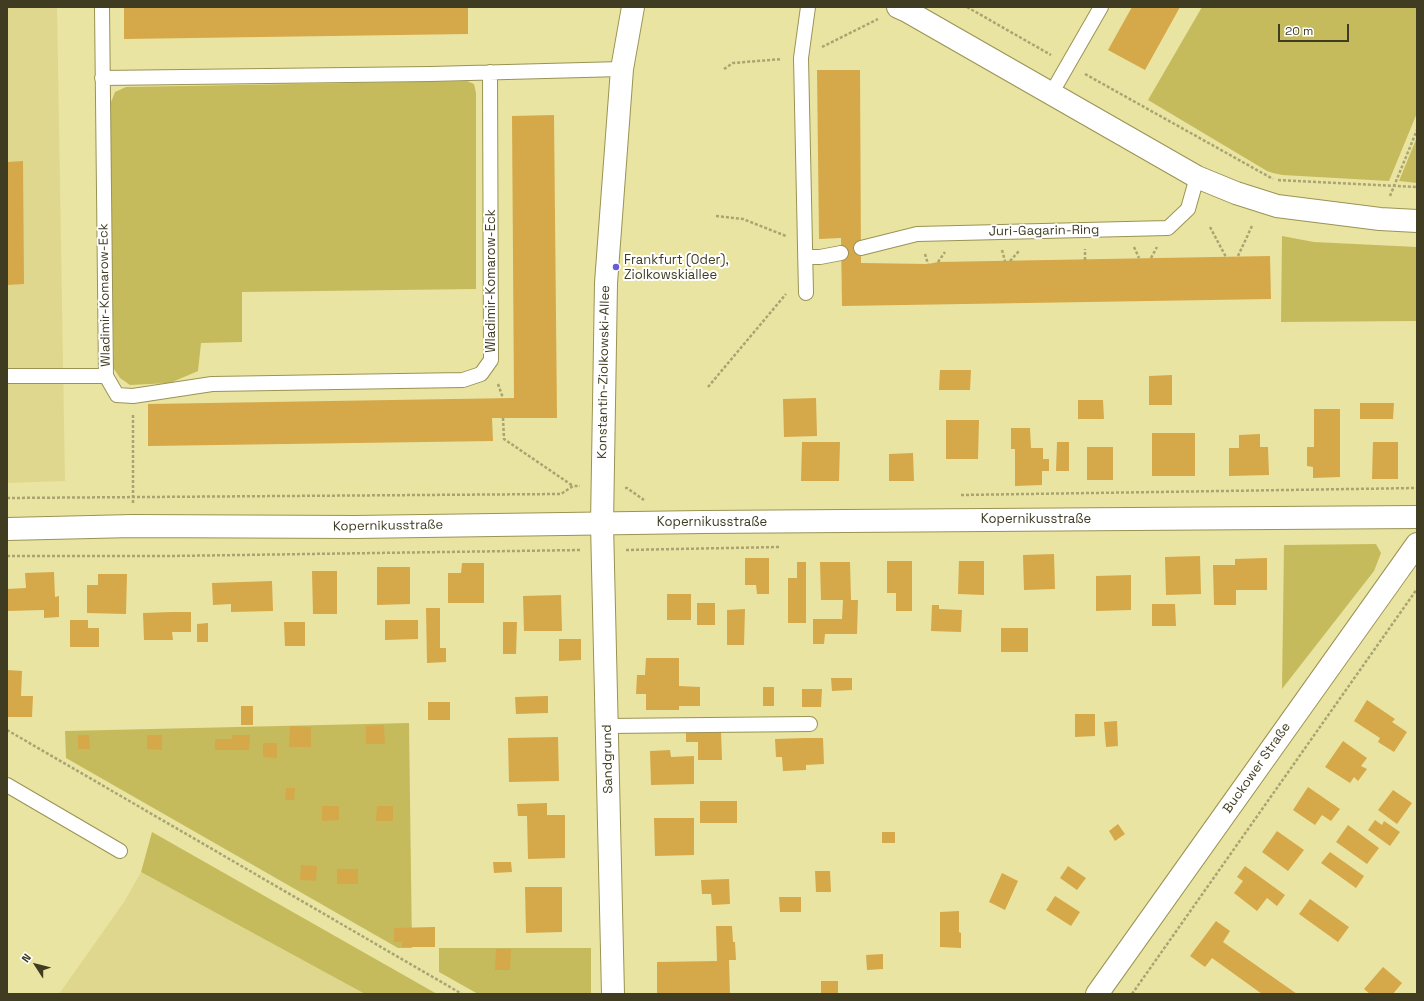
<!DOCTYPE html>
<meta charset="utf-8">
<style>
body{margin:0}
#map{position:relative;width:1424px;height:1001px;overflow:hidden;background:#eae4a2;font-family:"Space Grotesk",sans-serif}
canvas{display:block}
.frame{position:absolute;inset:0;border:8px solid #3f3c22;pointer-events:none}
.north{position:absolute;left:16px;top:945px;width:40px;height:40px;-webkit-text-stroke:3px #fff;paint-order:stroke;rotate:306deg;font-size:11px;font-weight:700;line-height:16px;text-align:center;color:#3f3c22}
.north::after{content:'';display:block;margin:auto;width:14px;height:18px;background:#3f3c22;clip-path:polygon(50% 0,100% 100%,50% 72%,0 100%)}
.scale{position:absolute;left:1278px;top:24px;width:71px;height:18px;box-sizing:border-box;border:2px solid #3f3c22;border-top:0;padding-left:5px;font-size:12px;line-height:14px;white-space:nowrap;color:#3f3c22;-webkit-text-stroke:3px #fff;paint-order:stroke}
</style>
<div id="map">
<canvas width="1424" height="1001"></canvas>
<div class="frame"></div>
<div class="north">N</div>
<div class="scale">20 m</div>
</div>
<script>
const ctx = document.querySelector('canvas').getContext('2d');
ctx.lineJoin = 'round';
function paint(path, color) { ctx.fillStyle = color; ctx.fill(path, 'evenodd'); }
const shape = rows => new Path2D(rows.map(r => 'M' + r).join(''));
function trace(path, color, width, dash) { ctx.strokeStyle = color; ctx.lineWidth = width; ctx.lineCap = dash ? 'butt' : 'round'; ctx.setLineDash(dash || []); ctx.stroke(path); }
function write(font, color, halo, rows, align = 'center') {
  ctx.font = font + ' "Space Grotesk",sans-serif'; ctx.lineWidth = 4; ctx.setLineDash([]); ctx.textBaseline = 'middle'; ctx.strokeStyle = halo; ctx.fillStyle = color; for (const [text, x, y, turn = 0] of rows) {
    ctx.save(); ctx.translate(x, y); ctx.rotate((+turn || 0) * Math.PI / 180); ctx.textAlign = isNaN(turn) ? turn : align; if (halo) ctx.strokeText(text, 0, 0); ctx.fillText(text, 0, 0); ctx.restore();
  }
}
paint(shape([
 [7,7,57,7,65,481,7,483],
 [141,872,365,994,59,994,124,902]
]), '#dfd78e');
paint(shape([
 [1202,7,1417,7,1417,113,1389,181,1282,175,1273,173,1267,171,1148,100],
 [467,81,474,84,476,93,476,289,242,292,242,342,201,343,198,371,170,383,130,385,120,378,114,369,109,107,115,92,126,87],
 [1417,137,1417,183,1399,181],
 [1282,236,1314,242,1417,247,1417,321,1281,322],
 [1376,544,1381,553,1374,571,1282,689,1284,545],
 [409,723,412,948,398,948,66,758,65,731],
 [152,832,437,994,365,994,141,872],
 [439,948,591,948,591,994,478,994,439,972]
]), '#c6bb5c');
paint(shape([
 [124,7,468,7,468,34,124,39],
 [1132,7,1180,7,1145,70,1108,50],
 [817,70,860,70,861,263,928,264,938,262,1270,256,1271,299,842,306,841,238,819,239],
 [554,115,557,418,492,418,493,441,148,446,148,404,514,398,512,116],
 [23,161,24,284,7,285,7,162],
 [940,370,971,370,970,390,939,390],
 [1172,375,1172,405,1149,405,1149,376],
 [816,398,817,436,784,437,783,399],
 [1078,400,1103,400,1104,419,1078,419],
 [1360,403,1394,403,1393,419,1360,419],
 [1314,409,1340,409,1340,477,1313,478,1313,467,1307,466,1307,447,1314,447],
 [946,420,979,420,978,459,946,459],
 [1011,428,1030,428,1031,448,1043,448,1043,459,1049,459,1049,471,1042,471,1042,485,1015,486,1015,449,1011,449],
 [1152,433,1195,433,1195,476,1152,476],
 [1260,434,1260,447,1268,447,1269,475,1229,476,1229,448,1239,448,1239,435],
 [802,442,840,442,839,481,801,481],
 [1057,442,1069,442,1069,471,1056,471],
 [1373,442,1398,442,1398,479,1372,479],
 [1087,447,1113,447,1113,480,1087,480],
 [913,453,914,481,889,481,889,454],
 [1054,554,1055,589,1024,590,1023,555],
 [1200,556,1201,594,1166,595,1165,557],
 [745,558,769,558,769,594,757,594,756,585,745,585],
 [1267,558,1267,590,1236,590,1236,605,1214,605,1213,565,1235,565,1235,559],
 [887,561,912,561,912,611,896,611,896,593,887,593],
 [959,561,984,561,984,595,958,594],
 [797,562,806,562,806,623,788,623,788,578,797,578],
 [820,562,850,562,851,600,858,600,857,634,825,634,824,644,813,644,813,619,842,619,843,600,821,600],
 [462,563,484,563,484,603,448,603,448,573,461,573],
 [377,567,410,567,410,604,377,605],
 [312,571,337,571,337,614,313,614],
 [54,572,55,597,59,596,59,617,44,618,44,610,7,611,7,589,26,588,25,573],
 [98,574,127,574,126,614,87,613,87,585,98,585],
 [1131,575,1131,610,1096,611,1096,576],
 [272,581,273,611,231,612,231,604,213,605,212,583],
 [667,594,691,594,691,620,667,620],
 [561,595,562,631,524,631,523,596],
 [697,603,715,603,715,625,697,625],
 [1152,604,1175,604,1176,626,1152,626],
 [932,605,939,605,939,609,962,610,961,632,931,631],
 [426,608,440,608,440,648,446,648,446,662,427,663],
 [745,609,744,645,727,645,727,610],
 [172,612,191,612,191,632,172,632,173,640,144,640,143,613],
 [70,620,88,620,88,628,99,628,99,647,70,647],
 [385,620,418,620,418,639,385,640],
 [284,622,305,622,305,646,285,646],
 [503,622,517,622,516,654,503,654],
 [208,623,208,642,197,642,197,624],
 [1001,628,1028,628,1028,652,1001,652],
 [559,639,581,639,581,660,559,661],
 [646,658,679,658,679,686,700,687,700,706,679,706,679,710,646,710,646,694,636,694,637,675,645,675],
 [7,670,22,671,21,696,33,696,32,717,7,717],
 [831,678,852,678,852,690,832,691],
 [763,687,774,687,774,706,763,706],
 [802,689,822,689,821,707,802,707],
 [548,696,548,713,516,714,515,697],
 [1367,700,1395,719,1392,722,1407,732,1394,752,1378,742,1380,738,1354,721],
 [428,702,450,702,450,720,428,720],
 [241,706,253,706,253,725,241,725],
 [1075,714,1095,714,1095,736,1075,737],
 [1117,721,1118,746,1106,747,1104,722],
 [384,725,385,744,366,744,366,726],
 [290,726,311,727,311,747,289,747],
 [721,731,722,760,698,760,698,742,686,742,686,732],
 [78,735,89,735,90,749,78,749],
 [147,735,162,735,162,750,147,749],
 [232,735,250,735,249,750,215,750,215,739,232,739],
 [558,737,559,781,509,782,508,738],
 [805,738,823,738,824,764,806,765,806,770,783,771,782,757,776,757,775,739],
 [1343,741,1367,758,1361,766,1367,769,1358,781,1354,777,1350,783,1325,767],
 [263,743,277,743,277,758,263,757],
 [670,750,671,757,694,756,694,784,651,785,650,751],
 [1308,787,1340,809,1331,821,1322,815,1315,825,1293,810],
 [286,788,295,788,294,800,285,800],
 [1393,790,1412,803,1397,824,1378,810],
 [700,801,737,801,737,823,700,823],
 [547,803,547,815,565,815,565,858,528,859,527,816,518,816,517,804],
 [322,806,339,806,339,820,322,821],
 [377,806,393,806,393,821,376,821],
 [654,818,694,818,694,855,655,856],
 [1375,820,1382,825,1384,821,1400,832,1390,846,1368,830],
 [1118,824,1125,834,1115,841,1109,831],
 [1348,825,1379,848,1367,864,1336,842],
 [1277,831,1304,850,1288,871,1262,852],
 [882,832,895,832,895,843,882,843],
 [1330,852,1364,876,1356,888,1321,863],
 [493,862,511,862,512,872,494,873],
 [301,865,317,866,316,881,300,880],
 [1068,866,1086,878,1077,890,1060,878],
 [1245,866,1285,895,1277,906,1267,898,1257,911,1234,893,1243,881,1237,877],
 [337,869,358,869,358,884,337,884],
 [815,871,830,871,831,892,816,892],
 [1002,873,1018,881,1005,910,989,902],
 [729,879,730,904,712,905,711,894,702,894,701,880],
 [525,887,562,887,562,932,526,933],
 [1055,896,1080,912,1071,926,1046,910],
 [779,897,801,897,801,912,780,912],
 [1310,899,1349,927,1338,942,1299,914],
 [959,911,959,932,961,933,961,948,940,947,940,912],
 [1216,921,1230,931,1223,942,1297,994,1262,994,1212,958,1205,967,1190,956],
 [716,926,732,926,733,942,735,942,736,960,729,960,730,994,657,994,657,962,717,961],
 [435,927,435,947,402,947,402,942,394,942,394,928],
 [496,949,511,949,510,970,495,970],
 [883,954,883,969,867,970,866,955],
 [1383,967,1402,983,1393,994,1370,994,1364,989],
 [821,981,838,981,838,994,821,994]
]), '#d5a849');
const service = shape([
 [102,7,106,376,117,395,133,396,212,384,463,380,481,374,491,360,490,72],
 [102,78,431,74,622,69],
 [1051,94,1101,7],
 [861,248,917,234,1168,228,1188,209,1197,177],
 [805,257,820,257,841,253],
 [806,293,801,58,808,7],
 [7,376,106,376],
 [607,726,810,724],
 [7,785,120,851]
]);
const minor = shape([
 [898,7,907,11,1197,177,1236,193,1277,206,1380,219,1417,221],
 [613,994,602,524,606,283,622,69,633,7],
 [1097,994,1417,544]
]);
const secondary = shape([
 [7,529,133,526,355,527,703,522,1417,517]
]);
trace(service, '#9a9354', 16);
trace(minor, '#9a9354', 24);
trace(secondary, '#9a9354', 24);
trace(shape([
 [967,7,1051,55],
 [822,47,878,19],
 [724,69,733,63,782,59],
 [1085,74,1273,179],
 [1278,180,1417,187],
 [1390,196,1417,130],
 [716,216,743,219,786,236],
 [1210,227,1226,257],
 [1134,247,1139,258],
 [1002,250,1005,261],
 [925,254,928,264],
 [1238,256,1252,226],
 [1151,258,1157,247],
 [1085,260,1085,249],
 [1010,261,1019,251],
 [938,262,945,252],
 [498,384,503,398],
 [708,387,786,294],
 [133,415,133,504],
 [503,418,504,439,573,486],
 [625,488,627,488,644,500],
 [961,495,1417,488],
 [7,498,561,494,573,486,580,486],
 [626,550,779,547],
 [7,556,171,556,581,550],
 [7,730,462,994],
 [1132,994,1417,589]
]), '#a9a471', 2.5, [3, 2]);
trace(service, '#fff', 14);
trace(minor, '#fff', 22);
trace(secondary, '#fff', 22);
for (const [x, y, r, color] of [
 [616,267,4,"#695dd6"]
]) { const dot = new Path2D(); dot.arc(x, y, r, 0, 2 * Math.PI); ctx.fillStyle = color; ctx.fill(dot); trace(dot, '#fff', 1.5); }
write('13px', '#3f3c22', '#fff', [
 ["Juri-Gagarin-Ring",1044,231,-1],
 ["Wladimir-Komarow-Eck",491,281,-90],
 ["Wladimir-Komarow-Eck",105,295,-91],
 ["Konstantin-Ziolkowski-Allee",604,372,-89],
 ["Kopernikusstraße",1036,519],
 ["Kopernikusstraße",712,522],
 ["Kopernikusstraße",388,526,-1],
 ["Sandgrund",608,759,-91],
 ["Buckower Straße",1257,768,-55]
]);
write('13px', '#3f3c22', '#fff', [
 ["Frankfurt (Oder),",624,260],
 ["Ziolkowskiallee",624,275]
], 'left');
</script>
